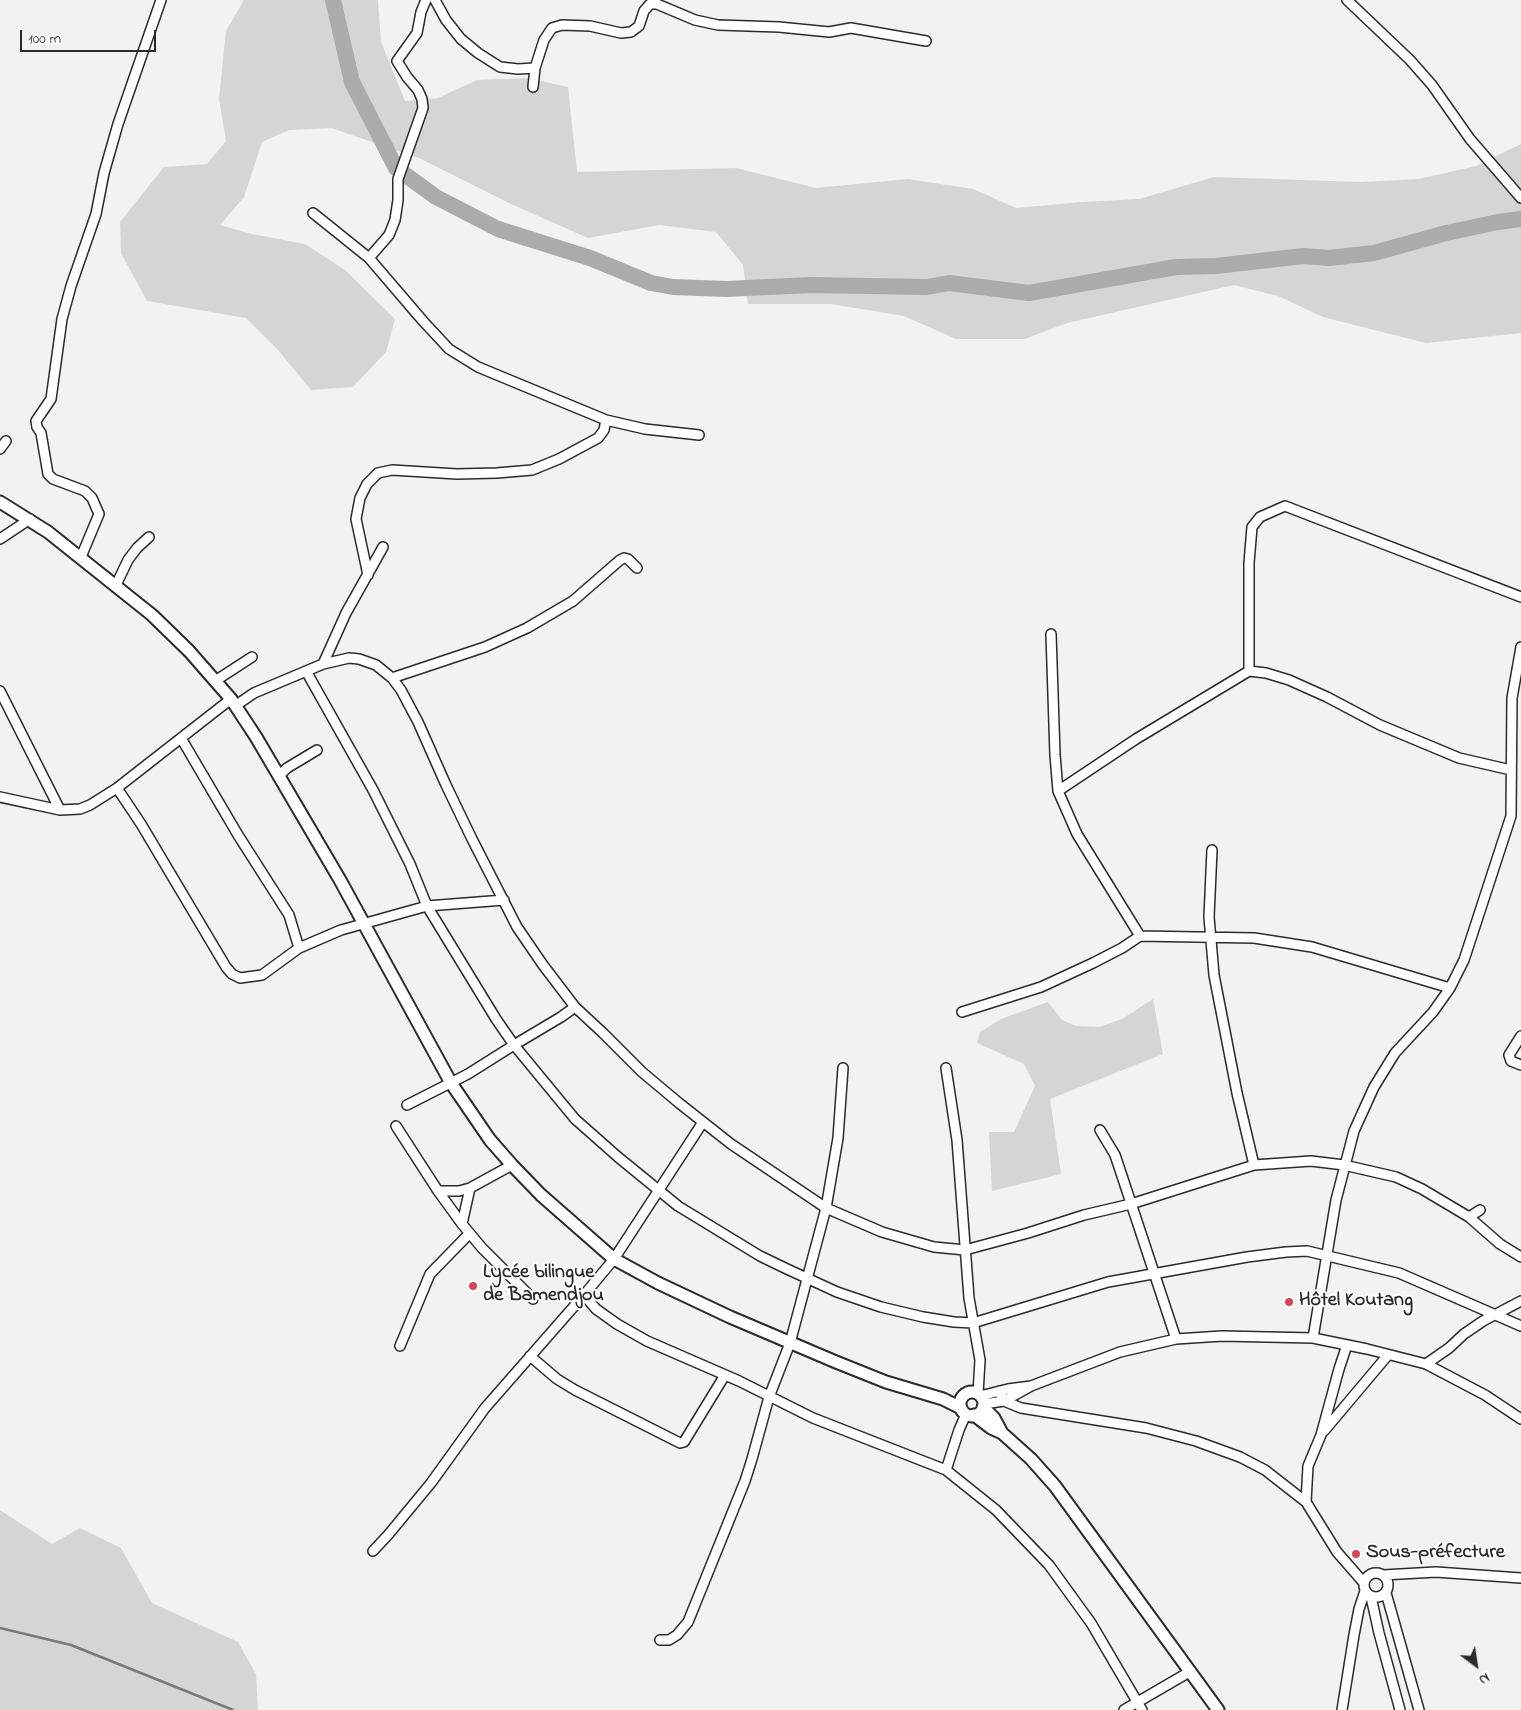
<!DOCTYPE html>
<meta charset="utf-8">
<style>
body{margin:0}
#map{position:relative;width:1521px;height:1710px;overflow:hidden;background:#f2f2f2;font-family:"Indie Flower",sans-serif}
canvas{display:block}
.north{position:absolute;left:1451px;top:1640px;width:50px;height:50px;-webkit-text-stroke:4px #fff;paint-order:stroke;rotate:149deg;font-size:14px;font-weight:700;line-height:20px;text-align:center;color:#2b2b2b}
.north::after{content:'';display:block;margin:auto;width:18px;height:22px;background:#2b2b2b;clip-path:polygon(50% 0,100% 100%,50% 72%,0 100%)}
.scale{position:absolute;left:20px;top:30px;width:136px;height:22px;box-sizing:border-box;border:2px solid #2b2b2b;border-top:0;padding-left:6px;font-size:15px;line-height:18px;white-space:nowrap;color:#2b2b2b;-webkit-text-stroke:4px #fff;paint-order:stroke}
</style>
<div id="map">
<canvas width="1521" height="1710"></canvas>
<div class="north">N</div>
<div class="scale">100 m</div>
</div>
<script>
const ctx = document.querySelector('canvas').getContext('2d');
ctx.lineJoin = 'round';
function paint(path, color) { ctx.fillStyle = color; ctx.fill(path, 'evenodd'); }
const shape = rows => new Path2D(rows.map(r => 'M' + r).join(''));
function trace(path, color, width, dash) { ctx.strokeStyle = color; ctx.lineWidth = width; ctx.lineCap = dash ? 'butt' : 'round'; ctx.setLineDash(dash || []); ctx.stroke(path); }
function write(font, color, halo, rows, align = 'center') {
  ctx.font = font + ' "Indie Flower",sans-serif'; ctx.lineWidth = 4; ctx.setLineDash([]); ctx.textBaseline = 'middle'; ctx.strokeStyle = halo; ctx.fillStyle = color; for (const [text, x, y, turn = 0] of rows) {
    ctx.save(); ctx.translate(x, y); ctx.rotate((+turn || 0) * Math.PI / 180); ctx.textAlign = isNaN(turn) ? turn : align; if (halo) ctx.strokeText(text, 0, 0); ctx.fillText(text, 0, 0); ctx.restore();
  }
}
paint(shape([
 [244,0,378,0,381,42,405,101,438,98,477,80,527,78,568,87,577,172,736,168,816,188,908,179,973,189,1016,208,1082,202,1139,199,1214,177,1361,182,1419,179,1476,166,1521,144,1521,333,1426,343,1323,317,1278,296,1234,285,1067,323,1025,339,956,339,904,316,831,304,748,304,743,265,716,232,659,225,588,238,511,204,419,158,331,128,289,130,262,142,244,197,220,225,252,234,305,244,345,270,395,319,386,352,353,387,311,390,278,350,246,318,147,301,121,253,120,222,164,167,207,164,226,141,219,99,226,31],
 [1153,999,1163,1054,1050,1099,1061,1174,992,1191,989,1132,1014,1132,1035,1086,1024,1064,977,1043,980,1032,1001,1019,1048,1002,1062,1020,1076,1026,1099,1027,1122,1019],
 [0,1510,52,1544,80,1528,121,1548,152,1603,238,1642,256,1674,258,1710,0,1710]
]), '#d5d5d5');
trace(shape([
 [0,1628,71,1645,233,1710]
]), '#787878', 2.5);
trace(shape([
 [333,0,352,82,396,168,436,197,498,229,590,258,651,283,673,287,726,289,811,285,927,287,949,283,1029,293,1176,267,1216,266,1303,256,1329,258,1374,253,1446,233,1498,222,1521,219]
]), '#ababab', 16);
const street = shape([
 [435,0,446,20,461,39,478,53,500,67,518,69,535,68],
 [1347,0,1410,60,1432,85,1470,139,1521,198],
 [533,87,535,68,544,40,552,28,562,25,590,26,621,33,631,32,639,26,644,11,650,4,657,4,695,20,718,25,779,27,829,32,851,28,926,41],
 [313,213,369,258,423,321,449,349,478,367,606,420,645,429,699,435],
 [369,258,389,235,395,220,398,200,398,179,423,108,422,99,418,90,407,77,397,61,417,33,421,12,426,0],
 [0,449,6,441],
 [0,539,30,519],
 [81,557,99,514,92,498,85,491,53,479,48,474,41,433,37,427,36,421,51,399,62,319,71,286,96,214,104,173,118,124,161,0],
 [368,575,356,519,360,498,367,484,378,473,392,470,457,474,497,473,532,470,559,459,598,438,604,430,606,420],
 [116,585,128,560,137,548,149,537],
 [1051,634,1055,755,1058,791,1077,834,1140,936,1254,938,1312,947,1450,988],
 [323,664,349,658,359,659,376,665,392,678,401,690,418,722,446,785,472,839,517,927,543,965,575,1007,603,1033,642,1072,679,1103,731,1144,826,1208,882,1232,934,1247,965,1250,1028,1233,1084,1215,1131,1204,1254,1165,1311,1161,1344,1165,1396,1177,1422,1189,1469,1217,1500,1244,1521,1257],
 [306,671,373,790,410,864,427,906,496,1019,514,1045,561,1017,575,1007],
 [1249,671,1249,563,1252,527,1260,517,1285,506,1521,597],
 [392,678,485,647,527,628,573,601,620,560,624,558,628,559,637,568],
 [215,681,252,657],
 [0,691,60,810],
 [235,706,254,693,323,664,346,613,383,547],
 [181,738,238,835,289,915,299,948],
 [279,776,287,768,317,750],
 [117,788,141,824,226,967,232,974,240,978,262,975,299,948,341,930,427,906,504,900],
 [1058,791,1136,739,1249,671,1266,673,1289,680,1327,697,1380,725,1459,758,1511,770],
 [0,797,60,810,80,809,90,805,117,788,231,699],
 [1212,850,1209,917,1214,975,1237,1093,1254,1165],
 [962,1012,1041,987,1093,963,1122,948,1140,936],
 [1521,1036,1509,1055,1511,1061,1521,1065],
 [946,1068,957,1140,969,1298,980,1360,978,1394],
 [407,1105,468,1074,514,1045,575,1119,618,1157,678,1206,760,1256,787,1269,837,1292,881,1307,923,1317,954,1322,973,1323,1108,1282,1247,1257,1286,1252,1307,1251,1399,1273,1521,1326],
 [396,1126,438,1191,459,1191,470,1188,512,1165],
 [1100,1130,1115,1155,1121,1173,1176,1339],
 [470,1188,462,1224,482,1248,533,1299],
 [438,1191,462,1224],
 [1469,1217,1480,1210],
 [584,1295,596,1309,617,1324,647,1341,739,1381,813,1418,946,1470,996,1510,1049,1565,1091,1623,1142,1710],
 [1313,1338,1336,1200,1354,1131,1374,1087,1395,1053,1433,1012,1450,988,1464,960,1511,816,1512,698,1521,647],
 [400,1346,430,1274,469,1234],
 [530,1356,557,1379,575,1390,680,1443,684,1442,725,1375],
 [1426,1364,1449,1348,1464,1334,1483,1321,1521,1301],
 [999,1391,1004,1401,1021,1408,1146,1428,1196,1441,1240,1457,1265,1470,1306,1502,1337,1552,1364,1583],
 [980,1396,1008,1389,1031,1386],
 [984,1404,1004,1401,1031,1386,1120,1352,1176,1339,1222,1336,1313,1338,1367,1349,1426,1364,1485,1395,1521,1419],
 [1324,1431,1388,1355],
 [946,1470,959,1430,966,1414],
 [1306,1502,1308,1466,1321,1435,1339,1369,1347,1345],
 [373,1551,388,1535,431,1483,485,1408,584,1295,614,1259,703,1122],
 '1364 1585a12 12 0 1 1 24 0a12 12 0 1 1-24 0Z',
 [1383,1575,1436,1572,1521,1578],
 [1386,1593,1419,1710],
 [1371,1597,1379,1633,1400,1710],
 [660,1640,669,1640,677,1635,688,1622,745,1481,752,1459,769,1397,790,1343,826,1208,838,1138,843,1068],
 [1124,1710,1191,1671],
 [1342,1710,1354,1635,1359,1609,1365,1591]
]);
const secondary = shape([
 [0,502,48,532,152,615,189,651,231,699,256,737,340,880,451,1083,490,1140,512,1165,541,1195,614,1259,658,1283,730,1317,836,1362,886,1382,943,1399,961,1408],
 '960 1404a12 12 0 1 1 24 0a12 12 0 1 1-24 0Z',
 [983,1407,994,1418,1002,1433],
 [974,1415,991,1428,1002,1433,1031,1459,1055,1486,1218,1710]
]);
trace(street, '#2b2b2b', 12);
trace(secondary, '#2b2b2b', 15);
trace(street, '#fff', 9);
trace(secondary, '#fff', 11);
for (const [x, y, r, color] of [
 [473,1286,5,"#d1495b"],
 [1289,1302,5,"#d1495b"],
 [1356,1554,5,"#d1495b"]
]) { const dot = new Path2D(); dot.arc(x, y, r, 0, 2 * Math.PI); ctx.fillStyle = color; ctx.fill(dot); trace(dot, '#fff', 2); }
write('bold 20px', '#2b2b2b', '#fff', [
 ["Lycée bilingue",483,1274],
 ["de Bamendjou",483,1297],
 ["Hôtel Koutang",1299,1302],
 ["Sous-préfecture",1366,1554]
], 'left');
</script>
